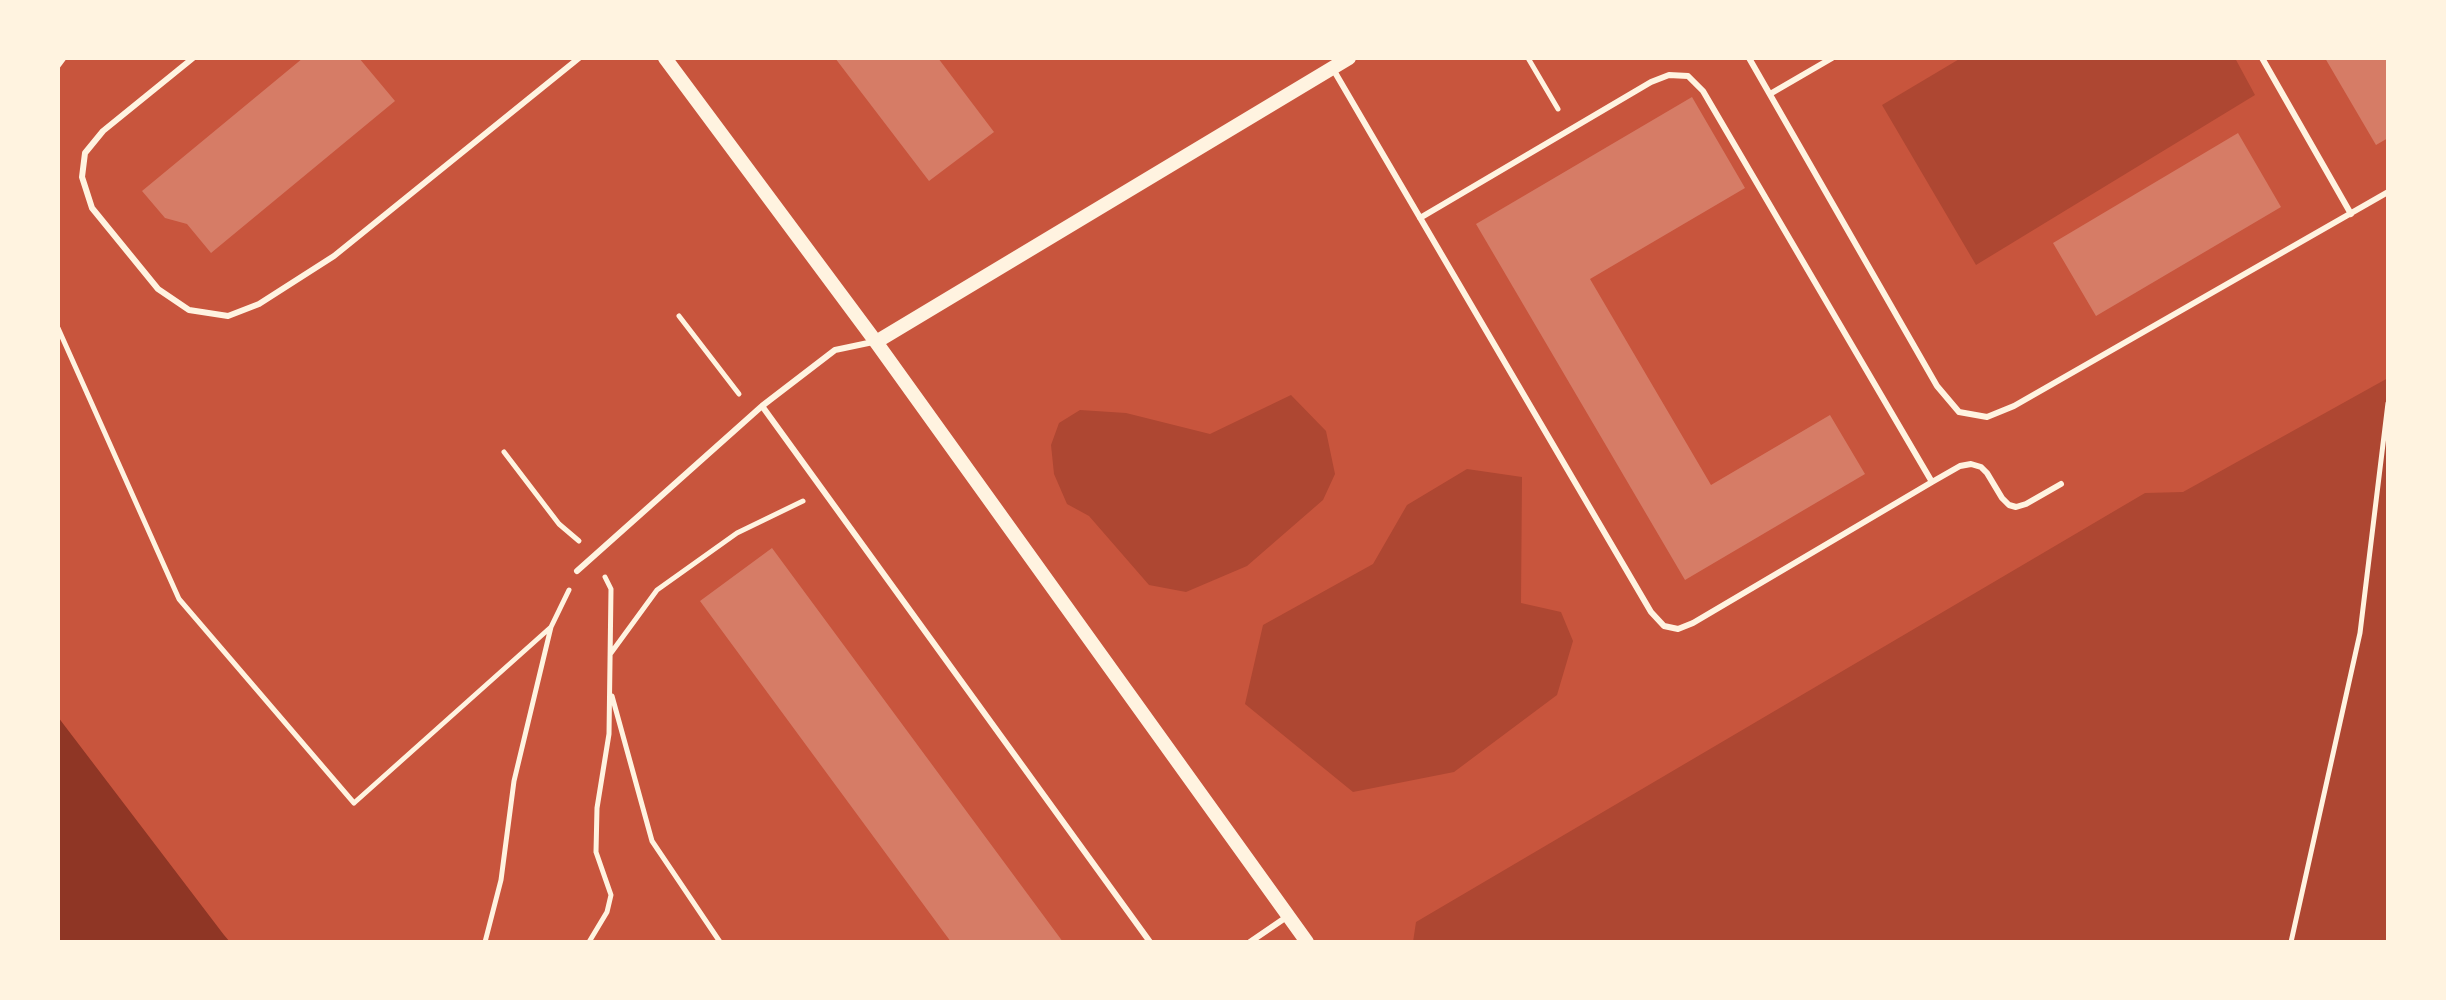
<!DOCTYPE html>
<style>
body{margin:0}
#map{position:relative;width:2446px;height:1000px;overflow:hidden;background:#c8553d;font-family:Barlow,sans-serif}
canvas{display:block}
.frame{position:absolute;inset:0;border:60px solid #fff3e0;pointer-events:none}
</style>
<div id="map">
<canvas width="2446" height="1000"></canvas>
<div class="frame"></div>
</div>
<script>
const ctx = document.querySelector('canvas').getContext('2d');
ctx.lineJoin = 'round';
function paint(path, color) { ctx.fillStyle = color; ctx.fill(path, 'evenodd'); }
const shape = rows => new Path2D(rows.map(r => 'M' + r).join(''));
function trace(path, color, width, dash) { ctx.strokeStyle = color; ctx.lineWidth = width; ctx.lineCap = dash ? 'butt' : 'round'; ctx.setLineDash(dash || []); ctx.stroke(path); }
paint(shape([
 [1961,58,2235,58,2255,95,1976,265,1882,105],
 [2388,378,2388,942,1413,942,1416,922,2145,493,2183,492],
 [1291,395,1326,431,1335,474,1323,500,1247,566,1186,592,1149,585,1089,516,1067,504,1054,474,1051,445,1059,423,1080,410,1126,413,1210,434],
 [1467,469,1522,477,1521,603,1561,612,1573,641,1557,695,1454,772,1353,792,1245,704,1263,625,1373,564,1407,505]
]), '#ae4732');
paint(shape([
 [58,717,224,935,230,942,58,942]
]), '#8f3625');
paint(shape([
 [303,58,359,58,395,101,211,253,187,224,165,218,142,191],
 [835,58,938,58,994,132,929,181],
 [2325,58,2388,58,2388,138,2376,145],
 [1692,97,1745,188,1590,279,1711,485,1830,415,1865,474,1685,580,1476,224],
 [2238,133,2281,207,2096,316,2053,243],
 [772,548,1063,942,951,942,700,601]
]), '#d67c66');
trace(shape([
 [1528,58,1558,109],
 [58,66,64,58],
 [679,316,739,394],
 [58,328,179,599,354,803,551,627],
 [504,452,559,524,579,541],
 [611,653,657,590,737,533,803,501],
 [612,696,652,841,720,942],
 [485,942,501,880,514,781,551,627,569,590],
 [589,942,607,912,611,895,596,852,597,808,609,734,611,589,605,577],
 [2291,942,2360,633,2388,403]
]), '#fff3e0', 5);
trace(shape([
 [193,58,103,131,85,153,82,177,92,208,158,289,189,310,228,316,259,304,334,256,579,58],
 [1749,58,1937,386,1959,412,1987,417,2014,406,2388,192],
 [2262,58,2351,214],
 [1333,69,1378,146,1651,612,1664,626,1678,629,1693,623,1932,482,1703,91,1688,76,1669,75,1651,82,1420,218],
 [1770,94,1832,58],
 [762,406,1150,942],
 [1932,482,1960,466,1971,464,1981,467,1987,473,2002,498,2009,505,2016,507,2026,504,2061,484],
 [577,571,762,406,835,350,873,342],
 [1250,942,1288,916]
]), '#fff3e0', 6);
trace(shape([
 [665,58,876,342,1307,942],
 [876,342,1349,58]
]), '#fff3e0', 14);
</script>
